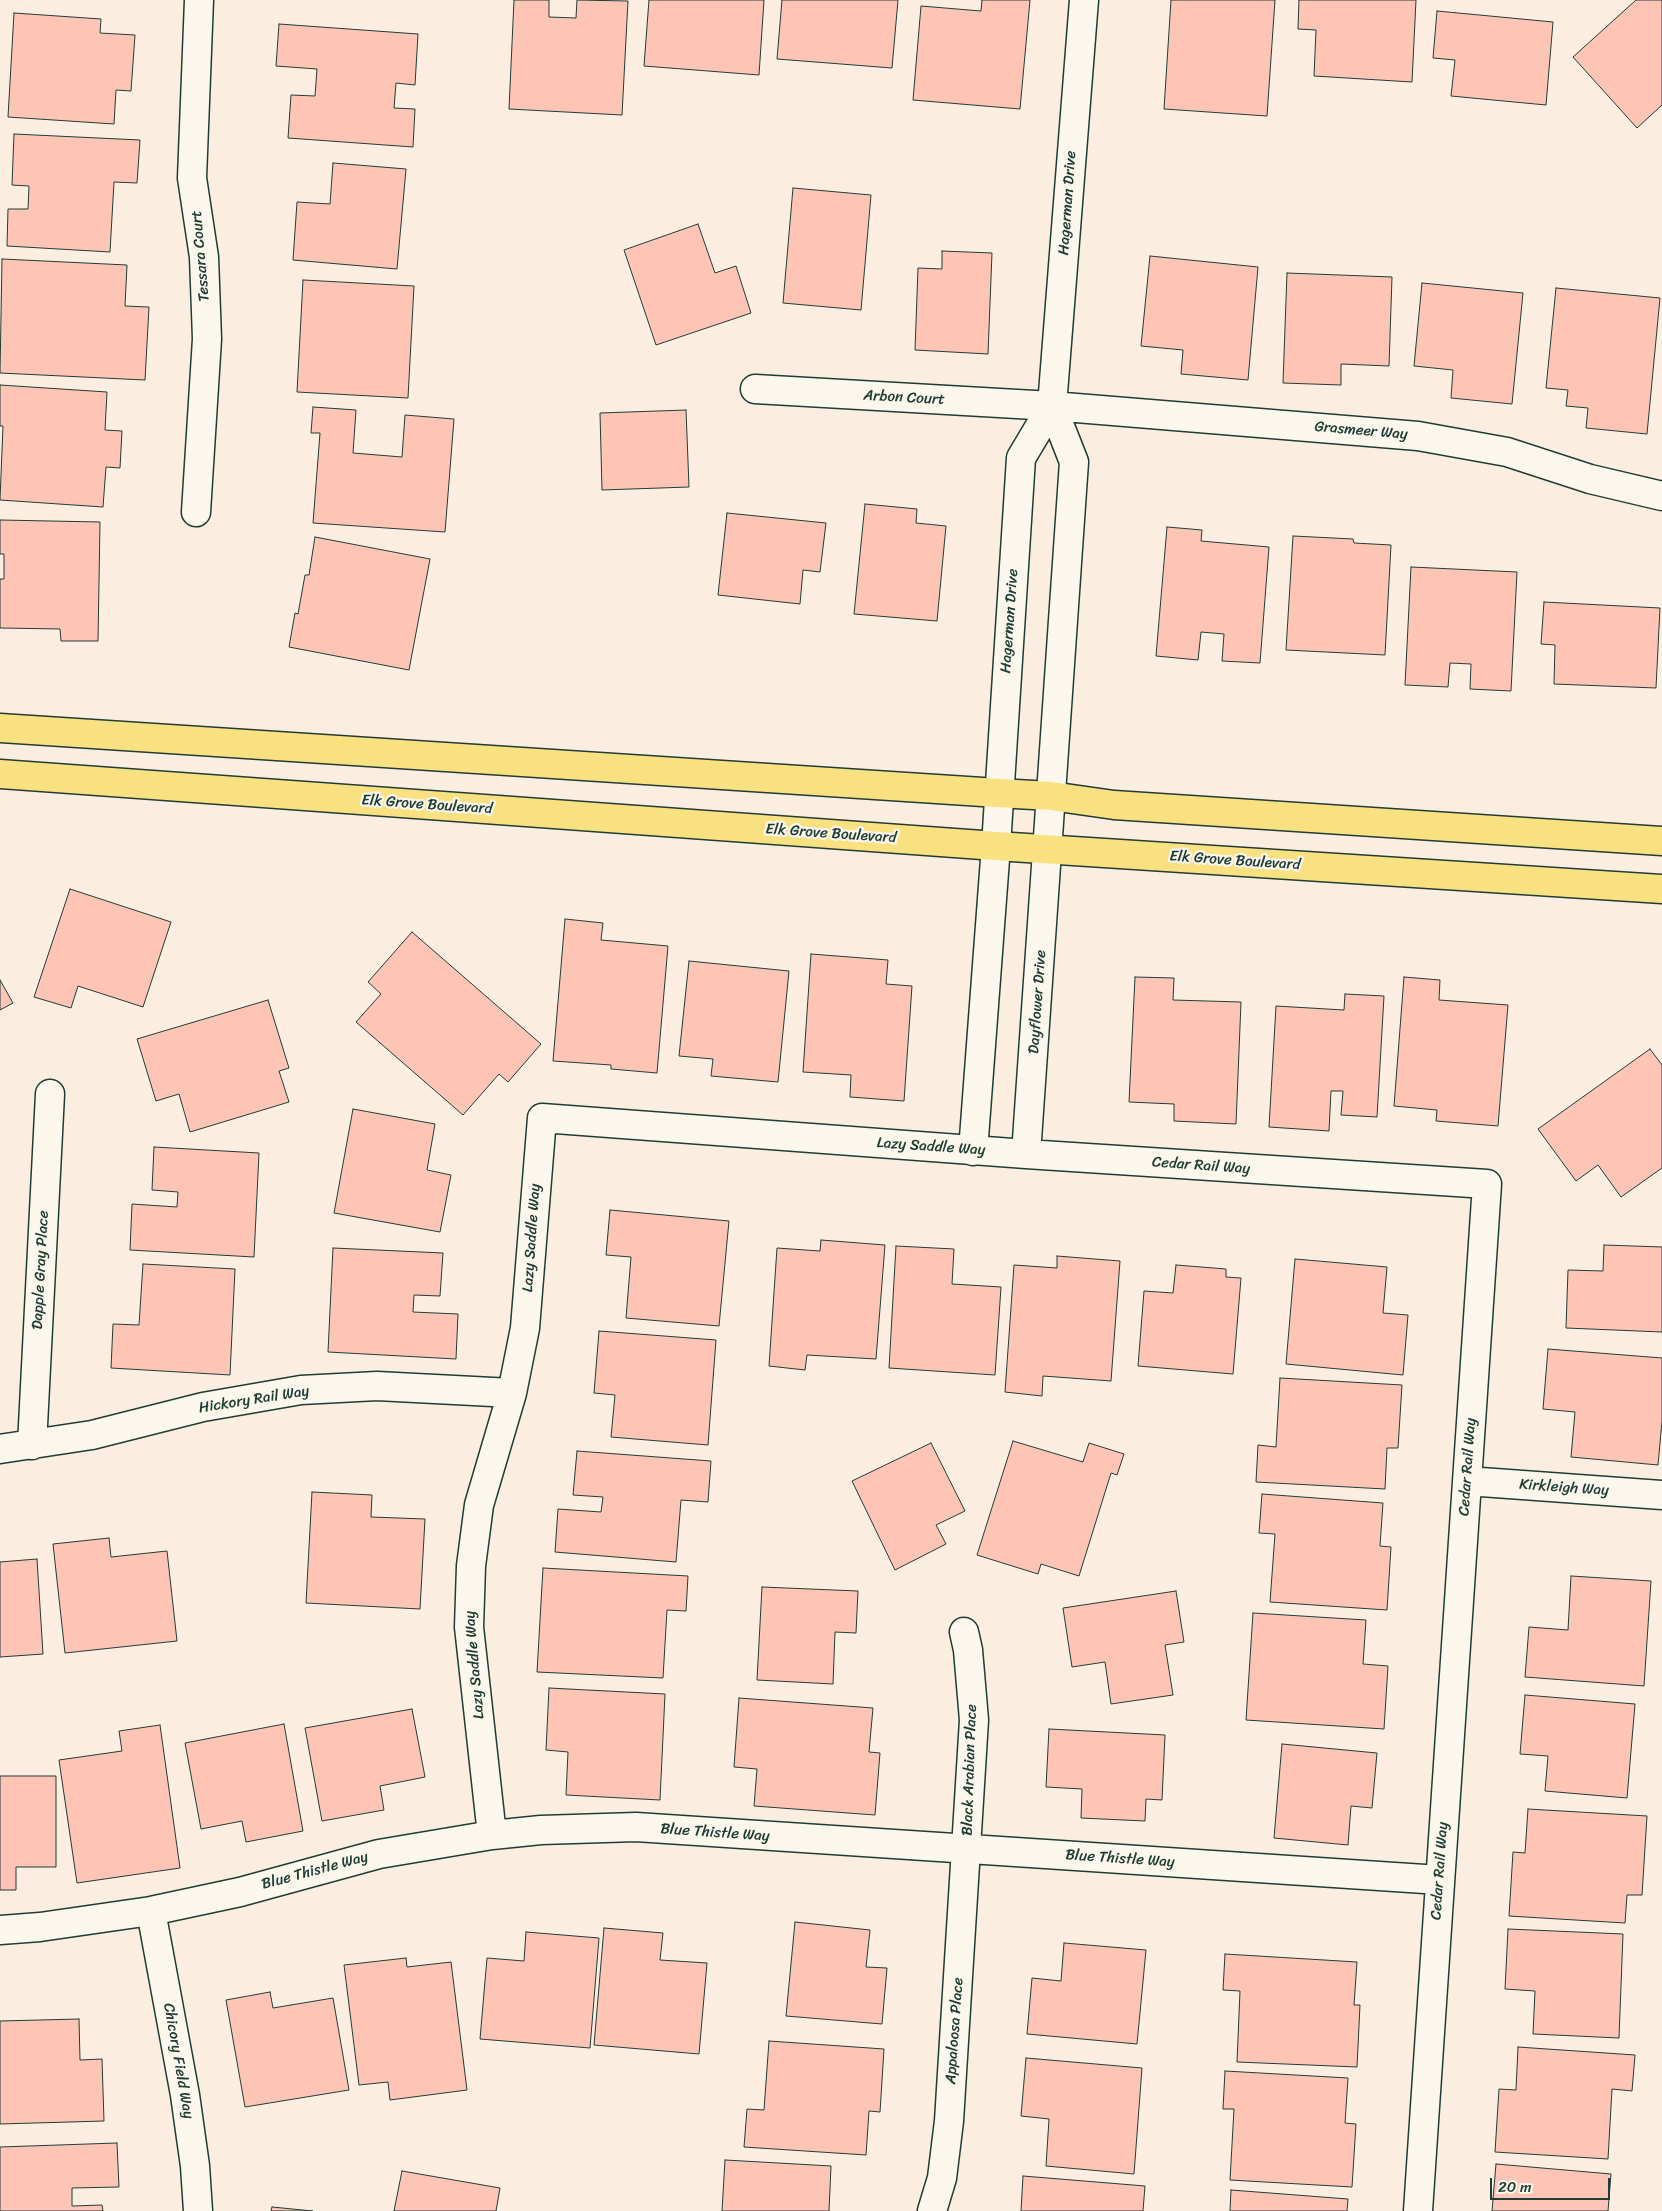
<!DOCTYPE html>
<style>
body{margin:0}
#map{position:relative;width:1662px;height:2211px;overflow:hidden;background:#fcede1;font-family:Sriracha,sans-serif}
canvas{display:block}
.scale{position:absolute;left:1490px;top:2178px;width:120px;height:22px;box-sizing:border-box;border:2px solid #1f3d34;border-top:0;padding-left:6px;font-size:15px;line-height:18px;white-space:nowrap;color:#1f3d34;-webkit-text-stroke:4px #fbf7ec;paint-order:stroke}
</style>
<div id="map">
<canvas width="1662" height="2211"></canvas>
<div class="scale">20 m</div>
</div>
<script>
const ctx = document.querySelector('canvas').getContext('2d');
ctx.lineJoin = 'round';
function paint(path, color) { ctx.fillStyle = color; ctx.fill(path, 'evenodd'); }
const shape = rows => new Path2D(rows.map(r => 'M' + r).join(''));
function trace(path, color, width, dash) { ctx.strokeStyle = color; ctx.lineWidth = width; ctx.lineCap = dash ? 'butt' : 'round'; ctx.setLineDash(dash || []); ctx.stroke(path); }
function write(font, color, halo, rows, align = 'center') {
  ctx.font = font + ' Sriracha,sans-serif'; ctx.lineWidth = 4.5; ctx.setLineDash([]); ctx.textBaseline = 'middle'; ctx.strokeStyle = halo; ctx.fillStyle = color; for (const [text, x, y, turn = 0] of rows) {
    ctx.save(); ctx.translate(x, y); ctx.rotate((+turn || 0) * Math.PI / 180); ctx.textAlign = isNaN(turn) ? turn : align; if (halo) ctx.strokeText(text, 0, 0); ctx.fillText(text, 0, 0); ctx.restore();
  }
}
const building = shape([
 [514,0,549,0,549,17,576,18,577,0,628,1,622,115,509,109,514,0],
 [649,0,764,0,759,75,644,66,649,0],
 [782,0,898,0,892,68,777,59,782,0],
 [982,0,1030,0,1020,109,913,100,921,6,981,11,982,0],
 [1171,0,1275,0,1267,116,1164,109,1171,0],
 [1299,0,1416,0,1412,82,1314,76,1316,30,1298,29,1299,0],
 [1636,0,1662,0,1662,105,1637,128,1573,57,1636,0],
 [1437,11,1553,22,1546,105,1451,96,1455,60,1433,58,1437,11],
 [14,13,101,19,100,33,135,35,131,91,116,90,114,124,8,117,14,13],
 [279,24,418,34,415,85,396,83,394,108,415,109,413,147,288,138,291,95,315,96,317,69,276,66,279,24],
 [14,134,140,140,137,183,114,182,110,252,7,246,8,209,28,209,29,186,12,185,14,134],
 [333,163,406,169,397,269,293,260,297,202,330,204,333,163],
 [793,188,871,195,861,310,783,303,793,188],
 [698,224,715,273,736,266,751,313,656,345,624,250,698,224],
 [942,251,992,253,988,354,915,350,918,268,942,269,942,251],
 [1150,256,1258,267,1248,380,1181,374,1183,350,1141,346,1150,256],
 [2,259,127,265,125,306,149,307,145,380,0,373,2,259],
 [1287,273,1392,277,1389,366,1341,364,1341,385,1283,383,1287,273],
 [303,280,414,286,408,398,297,392,303,280],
 [1422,283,1523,293,1512,404,1451,398,1453,370,1414,366,1422,283],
 [1556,288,1660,298,1647,434,1586,428,1588,408,1566,406,1568,390,1546,388,1556,288],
 [0,385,107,392,105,430,122,431,120,468,106,467,103,507,0,500,3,426,0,426,0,385],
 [313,407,356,410,353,453,402,457,405,415,454,419,445,532,313,523,320,433,311,433,313,407],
 [686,410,689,487,602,490,600,413,686,410],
 [865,504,917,509,916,523,946,526,937,621,854,614,865,504],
 [727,513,826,523,820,572,803,570,800,604,718,595,727,513],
 [0,520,100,522,98,641,61,641,60,629,0,628,0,579,4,579,4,554,0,554,0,520],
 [1167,527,1202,530,1201,541,1269,547,1260,663,1222,661,1224,634,1201,632,1198,660,1156,656,1167,527],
 [1293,536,1353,539,1354,543,1391,545,1385,655,1286,650,1293,536],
 [315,537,430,559,409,670,289,647,295,613,298,614,305,575,309,575,315,537],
 [1411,567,1517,572,1511,691,1470,689,1471,664,1450,663,1448,687,1405,685,1411,567],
 [1544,602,1660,608,1656,688,1554,684,1555,645,1541,644,1544,602],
 [70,889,171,922,143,1007,78,986,71,1008,34,997,70,889],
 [565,919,603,923,601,940,668,946,657,1073,611,1069,611,1065,553,1061,565,919],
 [412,932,541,1044,508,1082,499,1074,463,1115,356,1022,381,994,368,982,412,932],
 [811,954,888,960,886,984,912,986,904,1101,850,1097,851,1075,803,1072,811,954],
 [689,961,789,971,778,1082,711,1076,713,1059,679,1056,689,961],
 [1135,977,1174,978,1173,1000,1241,1002,1236,1124,1174,1121,1174,1104,1129,1102,1135,977],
 [1404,977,1440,980,1439,1000,1508,1005,1498,1126,1436,1121,1437,1110,1394,1106,1404,977],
 [0,980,13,1003,0,1010,0,980],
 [1345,994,1384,996,1377,1117,1341,1115,1343,1091,1331,1091,1329,1131,1269,1127,1276,1006,1344,1010,1345,994],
 [268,1000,289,1068,279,1071,289,1102,190,1132,179,1094,156,1101,137,1039,268,1000],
 [1650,1049,1662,1065,1662,1168,1621,1197,1598,1165,1576,1181,1538,1129,1650,1049],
 [353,1109,435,1124,427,1170,451,1175,440,1232,334,1213,353,1109],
 [154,1147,259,1153,254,1257,130,1250,132,1204,177,1207,178,1192,152,1190,154,1147],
 [610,1210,729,1221,719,1326,626,1318,631,1257,606,1255,610,1210],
 [821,1240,885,1245,876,1359,807,1355,805,1370,769,1366,777,1248,820,1251,821,1240],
 [1604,1245,1662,1247,1662,1332,1566,1328,1568,1270,1603,1271,1604,1245],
 [896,1246,954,1249,952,1284,1001,1287,995,1375,889,1368,896,1246],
 [333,1248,443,1253,440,1296,414,1295,413,1312,458,1314,456,1359,328,1352,333,1248],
 [1057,1256,1120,1261,1111,1381,1043,1376,1042,1396,1005,1392,1014,1265,1057,1268,1057,1256],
 [1295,1259,1387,1267,1383,1313,1408,1315,1403,1375,1286,1364,1295,1259],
 [143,1264,235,1269,230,1375,111,1368,113,1324,139,1325,143,1264],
 [1176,1265,1226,1269,1226,1277,1241,1278,1233,1374,1138,1366,1144,1291,1173,1293,1176,1265],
 [599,1331,716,1340,708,1445,611,1437,615,1395,594,1393,599,1331],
 [1548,1349,1662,1358,1662,1421,1658,1465,1571,1457,1575,1412,1543,1409,1548,1349],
 [1280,1378,1402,1385,1398,1448,1387,1448,1385,1489,1256,1482,1258,1445,1276,1447,1280,1378],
 [1013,1441,1083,1462,1089,1443,1124,1454,1117,1475,1111,1473,1079,1576,1041,1564,1038,1574,977,1555,1013,1441],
 [931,1443,965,1511,936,1525,946,1544,895,1570,852,1481,931,1443],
 [577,1451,711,1461,708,1502,681,1500,676,1562,555,1552,558,1509,601,1512,603,1497,573,1495,577,1451],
 [312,1492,372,1495,371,1517,425,1519,420,1609,306,1603,312,1492],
 [1262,1494,1383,1503,1380,1546,1391,1547,1387,1610,1270,1602,1275,1534,1259,1533,1262,1494],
 [109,1538,111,1557,167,1551,177,1641,65,1653,53,1544,109,1538],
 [37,1559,43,1654,0,1657,0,1562,37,1559],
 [543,1568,688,1576,686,1611,667,1610,663,1678,537,1672,543,1568],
 [1571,1576,1651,1581,1644,1686,1525,1677,1529,1627,1568,1630,1571,1576],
 [762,1587,858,1591,856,1633,835,1632,833,1684,757,1680,762,1587],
 [1176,1591,1184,1642,1165,1645,1173,1695,1111,1704,1105,1662,1072,1667,1063,1608,1176,1591],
 [1253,1613,1366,1620,1363,1664,1388,1666,1384,1729,1246,1720,1253,1613],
 [549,1688,665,1694,660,1800,566,1795,568,1752,546,1750,549,1688],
 [1525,1695,1635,1704,1627,1798,1545,1791,1548,1756,1520,1754,1525,1695],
 [739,1698,873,1708,869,1752,880,1753,875,1815,754,1806,757,1769,734,1767,739,1698],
 [412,1709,425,1777,380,1786,384,1810,322,1821,305,1728,412,1709],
 [284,1724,303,1831,246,1842,242,1821,201,1829,185,1743,284,1724],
 [160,1725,180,1868,77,1883,59,1760,122,1751,119,1731,160,1725],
 [1049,1729,1165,1735,1162,1800,1146,1799,1145,1821,1081,1818,1082,1789,1046,1787,1049,1729],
 [1282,1744,1377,1753,1372,1808,1351,1806,1348,1845,1274,1838,1282,1744],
 [0,1776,56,1776,56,1867,16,1867,16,1890,0,1890,0,1776],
 [1528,1809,1647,1816,1642,1895,1627,1895,1625,1923,1509,1916,1513,1852,1525,1853,1528,1809],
 [795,1922,870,1930,866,1967,887,1968,882,2024,786,2016,795,1922],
 [604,1928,663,1933,660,1960,707,1963,699,2054,594,2045,604,1928],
 [1508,1929,1623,1934,1619,2038,1533,2034,1535,1991,1505,1989,1508,1929],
 [526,1932,599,1938,590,2048,480,2039,487,1958,524,1961,526,1932],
 [1064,1943,1146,1950,1137,2044,1027,2034,1032,1978,1061,1981,1064,1943],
 [1225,1954,1357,1962,1354,2005,1360,2005,1357,2067,1237,2062,1240,1991,1223,1990,1225,1954],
 [406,1958,407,1967,451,1962,467,2090,390,2100,388,2082,359,2085,344,1965,406,1958],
 [270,1992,273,2008,333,1998,349,2090,245,2107,226,2000,270,1992],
 [79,2019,80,2060,102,2059,104,2121,0,2124,0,2021,79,2019],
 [769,2041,884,2049,880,2112,869,2111,866,2155,744,2147,747,2109,764,2110,769,2041],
 [1518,2047,1635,2055,1632,2091,1612,2089,1608,2159,1495,2152,1499,2089,1516,2090,1518,2047],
 [1026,2058,1142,2068,1134,2174,1046,2166,1049,2119,1021,2116,1026,2058],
 [1225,2071,1348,2078,1345,2123,1356,2124,1352,2187,1230,2180,1234,2109,1223,2109,1225,2071],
 [117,2143,119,2187,72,2188,72,2206,102,2205,103,2211,0,2211,0,2147,117,2143],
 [725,2160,831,2166,829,2211,722,2211,725,2160],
 [1496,2164,1611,2174,1608,2211,1492,2211,1496,2164],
 [402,2171,500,2188,496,2211,394,2211,402,2171],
 [1023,2176,1145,2186,1143,2211,1021,2211,1023,2176],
 [1231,2190,1348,2199,1347,2211,1230,2211,1231,2190],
 [272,2207,313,2211,271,2211,272,2207]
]);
paint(building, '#fec4b6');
trace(building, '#1f3d34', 1);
const minor = shape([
 [755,389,1052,406,1418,436,1507,452,1590,479,1662,496],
 [196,512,207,339,204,257,192,178,199,0],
 [973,1151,996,846,1021,458,1052,406],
 [1026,1154,1074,462,1052,406,1084,0],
 [32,1445,50,1094],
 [0,1449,92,1435,203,1407,301,1390,377,1386,512,1393],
 [1467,1481,1662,1495],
 [492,1835,469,1627,471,1566,479,1505,512,1393,525,1328,542,1118,1026,1154,1487,1184,1418,2211],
 [151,1911,185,2095,195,2166,198,2211],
 [0,1930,40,1927,151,1911,240,1892,379,1854,492,1835,541,1830,636,1827,1440,1880],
 [932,2211,942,2178,949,2121,974,1720,968,1650,964,1632]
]);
const major = shape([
 [0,728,998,793,1051,796,1114,805,1662,841],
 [0,774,996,846,1662,889]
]);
trace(minor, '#1f3d34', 31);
trace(major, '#1f3d34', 31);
trace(minor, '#fbf7ec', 28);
trace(major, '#f9e181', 28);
write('15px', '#1f3d34', '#fbf7ec', [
 ["Hagerman Drive",1068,203,-86],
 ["Tessara Court",201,256,-95],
 ["Arbon Court",904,398,3],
 ["Grasmeer Way",1361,431,5],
 ["Hagerman Drive",1010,621,-86],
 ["Elk Grove Boulevard",427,805,4],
 ["Elk Grove Boulevard",831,834,4],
 ["Elk Grove Boulevard",1235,861,4],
 ["Dayflower Drive",1038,1002,-86],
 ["Lazy Saddle Way",931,1147,4],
 ["Cedar Rail Way",1201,1166,4],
 ["Lazy Saddle Way",532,1238,-86],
 ["Dapple Gray Place",41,1270,-87],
 ["Hickory Rail Way",254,1400,-9],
 ["Cedar Rail Way",1468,1467,-86],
 ["Kirkleigh Way",1564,1488,4],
 ["Lazy Saddle Way",475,1665,-95],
 ["Black Arabian Place",970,1770,-88],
 ["Blue Thistle Way",715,1833,4],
 ["Blue Thistle Way",1120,1859,4],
 ["Blue Thistle Way",315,1871,-15],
 ["Cedar Rail Way",1440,1871,-86],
 ["Appaloosa Place",955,2031,-86],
 ["Chicory Field Way",178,2061,80]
]);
</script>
